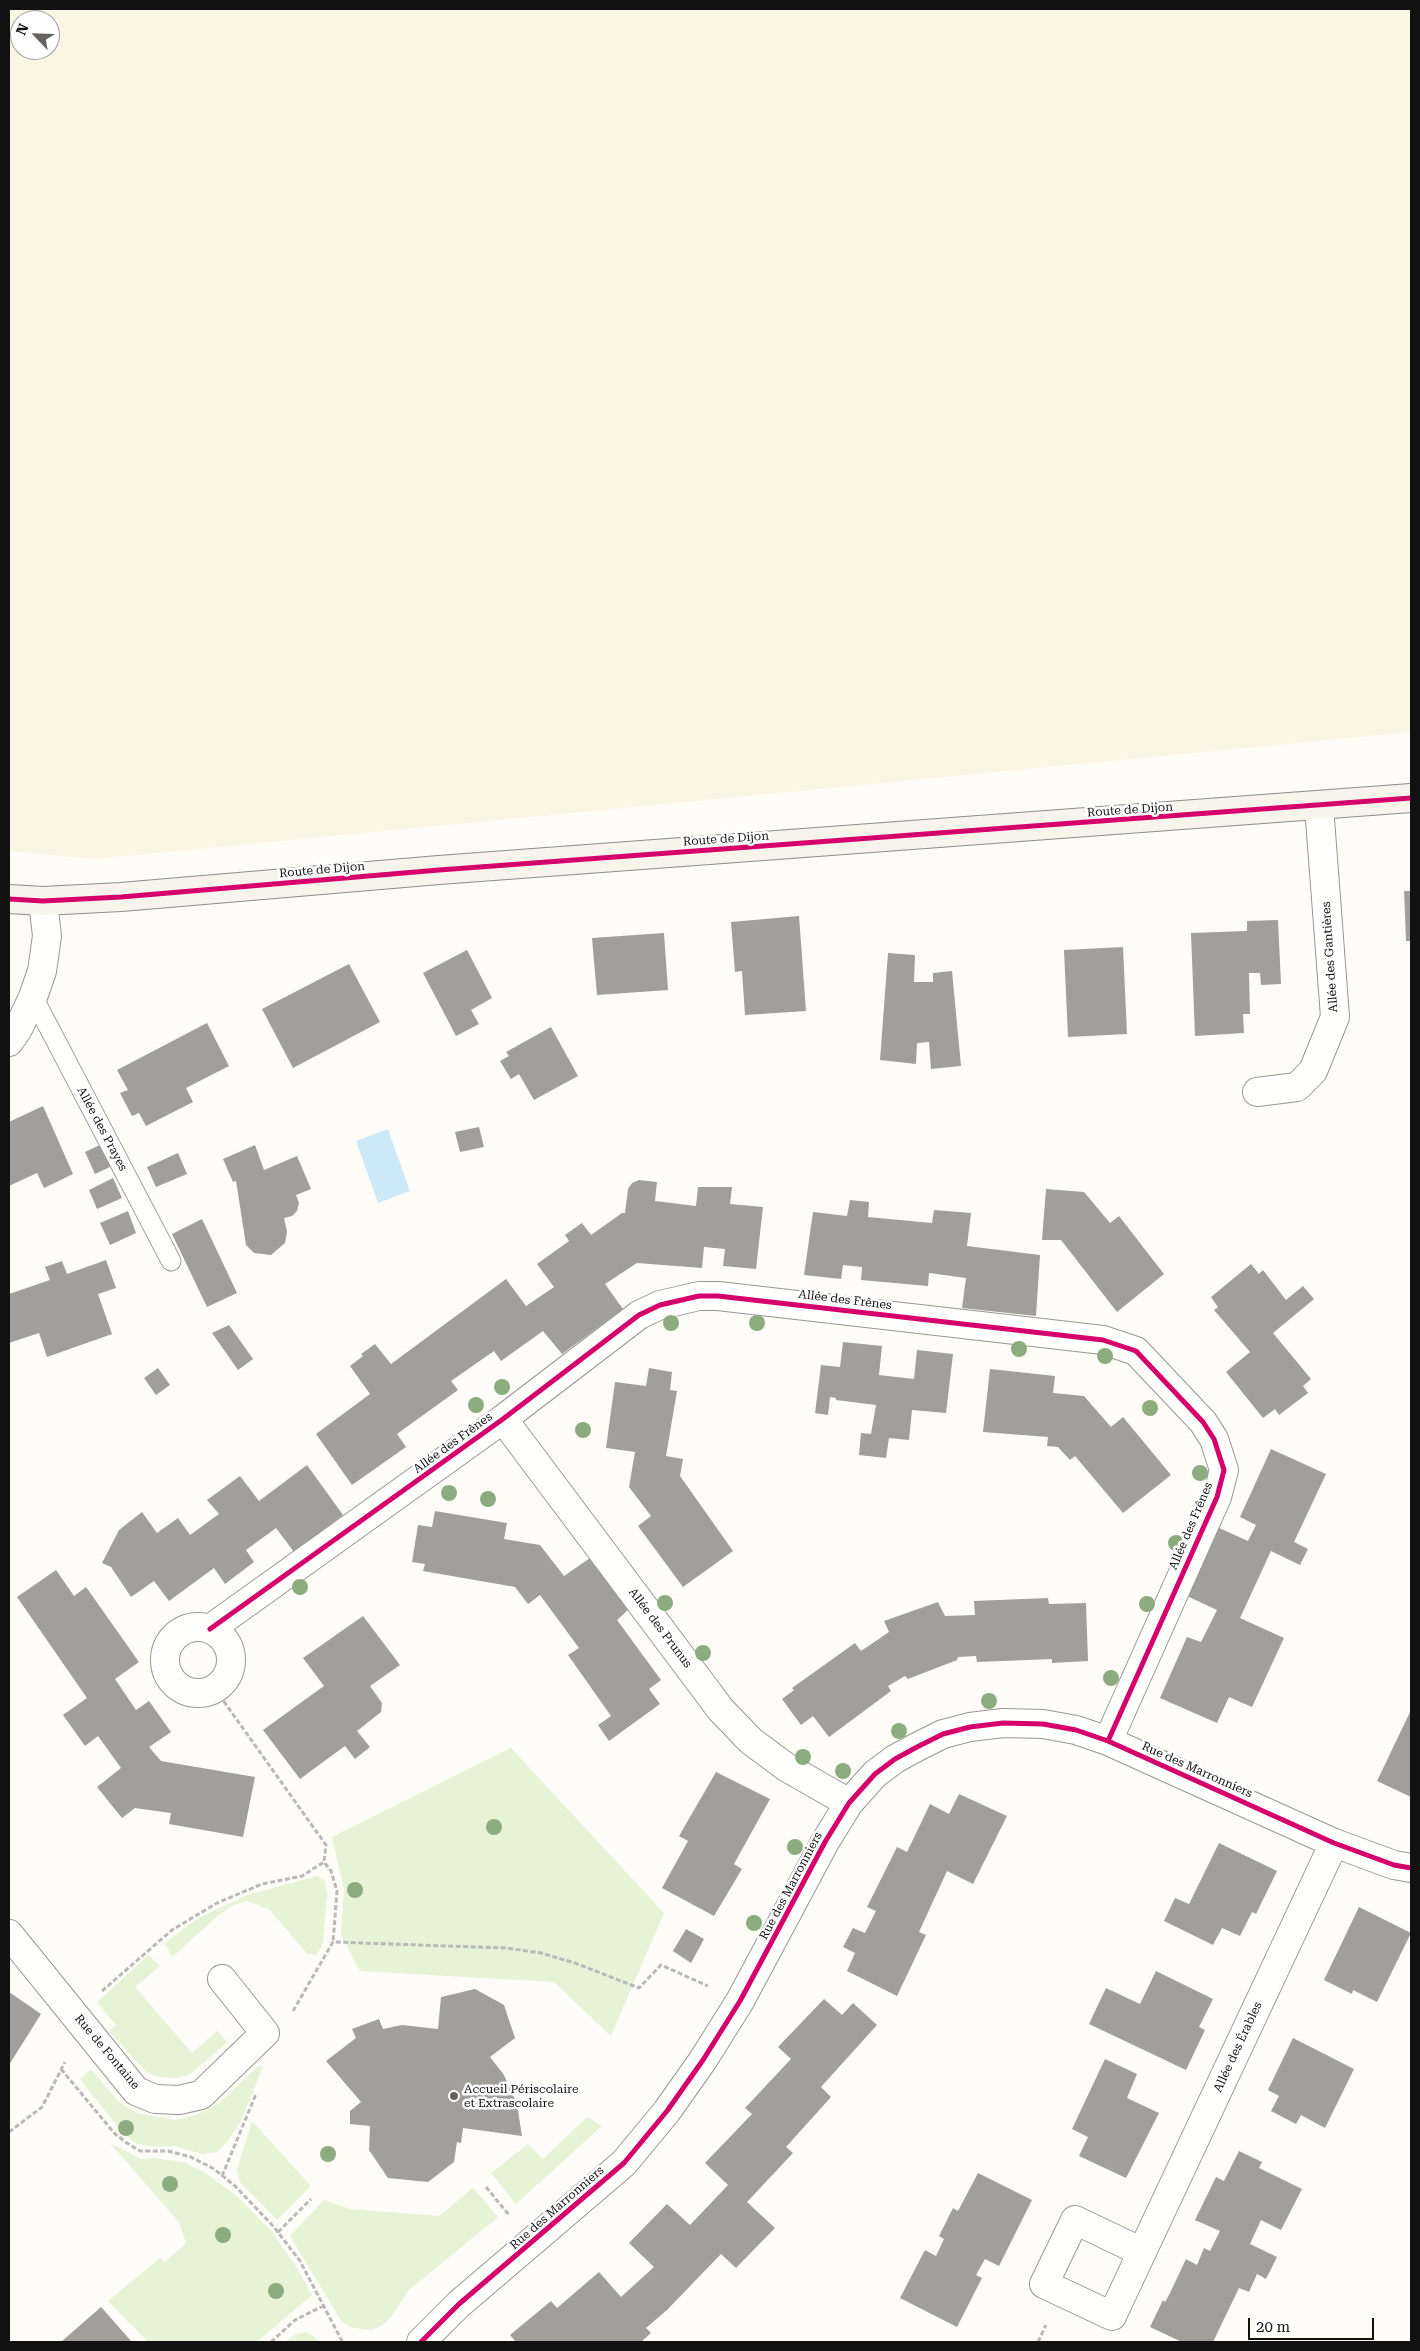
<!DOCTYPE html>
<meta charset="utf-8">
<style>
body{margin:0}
#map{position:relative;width:1420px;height:2351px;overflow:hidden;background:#fdfcf7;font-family:"Roboto Serif",serif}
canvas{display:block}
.frame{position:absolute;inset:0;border:10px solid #111;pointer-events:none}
.north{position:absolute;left:10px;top:10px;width:50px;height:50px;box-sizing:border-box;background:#fff;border:1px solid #a0a0a0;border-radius:50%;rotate:294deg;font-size:14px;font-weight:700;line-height:20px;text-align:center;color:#111}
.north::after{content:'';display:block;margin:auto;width:18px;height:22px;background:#646362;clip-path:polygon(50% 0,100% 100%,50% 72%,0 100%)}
.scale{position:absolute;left:1248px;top:2318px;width:126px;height:22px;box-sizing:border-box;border:2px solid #111;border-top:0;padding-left:6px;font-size:15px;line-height:18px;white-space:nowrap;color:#111;-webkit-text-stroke:4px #fff;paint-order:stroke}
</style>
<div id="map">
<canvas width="1420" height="2351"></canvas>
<div class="frame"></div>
<div class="north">N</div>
<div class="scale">20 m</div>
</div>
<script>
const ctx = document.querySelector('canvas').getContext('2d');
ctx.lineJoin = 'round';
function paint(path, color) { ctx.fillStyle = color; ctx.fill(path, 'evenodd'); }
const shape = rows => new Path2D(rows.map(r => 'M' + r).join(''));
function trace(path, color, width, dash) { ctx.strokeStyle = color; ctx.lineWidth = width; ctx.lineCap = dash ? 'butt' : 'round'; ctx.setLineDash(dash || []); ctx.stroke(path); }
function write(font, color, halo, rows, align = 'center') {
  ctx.font = font + ' "Roboto Serif",serif'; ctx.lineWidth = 5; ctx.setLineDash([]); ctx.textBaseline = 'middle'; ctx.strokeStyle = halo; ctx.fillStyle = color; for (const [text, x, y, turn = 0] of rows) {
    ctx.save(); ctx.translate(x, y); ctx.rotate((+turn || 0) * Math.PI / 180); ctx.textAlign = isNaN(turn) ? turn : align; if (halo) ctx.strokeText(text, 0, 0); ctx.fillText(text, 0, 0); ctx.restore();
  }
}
paint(shape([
 [9,9,1411,9,1411,732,94,859,9,851],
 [20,20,50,20,50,50,20,50]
]), '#f9f7e4');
paint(shape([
 [511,1748,664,1913,611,2036,554,1982,360,1971,341,1935,344,1890,332,1837],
 [317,1876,325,1881,327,1893,323,1945,316,1955,307,1954,270,1910,247,1901,234,1905,220,1914,172,1957,165,1943,198,1918,247,1895],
 [149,1955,160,1966,135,1987,192,2053,217,2031,228,2042,189,2075,176,2078,160,2077,147,2073,109,2031,116,2025,97,2002],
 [259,2065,263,2067,241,2121,228,2141,217,2152,202,2154,174,2146,156,2147,137,2144,121,2131,80,2079,91,2069,119,2102,137,2113,176,2120,198,2114,218,2104],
 [587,2117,602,2126,516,2204,491,2173,528,2144,543,2159],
 [252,2121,311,2186,277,2220,240,2182,237,2169],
 [110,2143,141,2159,155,2158,186,2163,205,2173,237,2196,272,2232,296,2266,312,2295,257,2342,148,2342,108,2301,160,2258,165,2262,186,2243,179,2222],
 [473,2188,498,2217,409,2290,391,2317,383,2325,372,2330,353,2328,342,2322,290,2236,324,2200,350,2209,439,2216],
 [306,2332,316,2338,317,2342,285,2342,296,2334]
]), '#e7f3d7');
paint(shape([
 [388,1129,410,1191,378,1203,356,1141]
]), '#cde8f7');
paint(shape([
 [1404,891,1411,891,1411,941,1406,941],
 [799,916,806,1011,745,1015,742,971,735,972,731,922],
 [1278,920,1281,984,1261,985,1260,973,1249,973,1250,1014,1243,1014,1244,1033,1195,1036,1191,933,1247,931,1247,921],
 [664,933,668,990,597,995,592,938],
 [1123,947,1127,1034,1068,1037,1064,950],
 [467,950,492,998,471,1010,479,1024,456,1036,423,973],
 [888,953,915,955,914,982,933,982,933,973,952,971,961,1066,931,1069,929,1042,917,1043,916,1064,880,1060],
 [349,964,380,1022,293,1068,262,1009],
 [207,1023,229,1066,186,1088,193,1102,146,1126,139,1113,132,1116,120,1093,128,1090,117,1070],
 [551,1027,578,1076,534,1100,519,1074,511,1079,500,1061,509,1056,506,1052],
 [43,1106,73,1174,44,1188,37,1173,9,1186,9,1122],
 [479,1127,484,1147,460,1152,455,1132],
 [102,1144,112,1166,95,1174,85,1152],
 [255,1145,264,1170,297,1156,311,1189,296,1195,299,1203,297,1211,292,1216,284,1218,287,1232,285,1243,271,1255,254,1253,246,1245,236,1181,233,1182,223,1159],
 [178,1153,187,1174,156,1187,147,1167],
 [113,1178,122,1198,97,1209,89,1190],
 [639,1180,657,1182,655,1201,696,1206,698,1187,732,1187,730,1204,763,1207,756,1269,723,1266,725,1249,704,1247,702,1268,637,1263,605,1284,623,1309,562,1354,543,1331,501,1361,494,1351,451,1381,458,1390,397,1434,406,1447,352,1485,316,1434,370,1394,350,1366,363,1356,361,1354,375,1344,391,1364,506,1279,526,1306,554,1287,537,1264,569,1241,565,1235,582,1223,591,1235,622,1213,625,1213,628,1189,632,1183],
 [1046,1189,1084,1192,1110,1223,1119,1216,1164,1274,1117,1312,1061,1240,1042,1240],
 [850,1200,869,1202,868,1217,932,1223,934,1210,971,1213,967,1246,1040,1255,1036,1316,962,1308,966,1278,929,1273,928,1286,861,1280,862,1267,843,1265,841,1279,804,1275,813,1212,847,1216],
 [128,1211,136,1233,110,1245,100,1223],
 [202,1219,237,1293,207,1307,172,1234],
 [106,1260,116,1288,98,1294,112,1334,47,1357,39,1333,9,1343,9,1294,50,1280,45,1267,62,1261,67,1274],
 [1251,1264,1259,1274,1263,1270,1286,1300,1303,1286,1314,1299,1273,1333,1311,1379,1303,1386,1308,1393,1279,1415,1275,1409,1263,1418,1226,1372,1250,1352,1214,1310,1218,1307,1211,1297],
 [229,1325,253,1359,238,1370,212,1333],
 [843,1342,882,1346,879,1375,914,1379,917,1350,953,1354,946,1413,912,1410,909,1440,889,1438,886,1458,859,1455,861,1433,871,1434,876,1405,836,1400,836,1398,830,1397,828,1415,815,1413,821,1365,840,1367],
 [158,1368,170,1385,156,1395,144,1378],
 [649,1368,672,1372,670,1390,677,1391,666,1456,683,1459,680,1476,733,1551,683,1587,638,1526,651,1516,629,1487,635,1452,606,1448,615,1382,646,1386],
 [990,1369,1055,1376,1053,1393,1084,1396,1111,1427,1123,1417,1171,1475,1123,1513,1075,1456,1070,1460,1058,1447,1047,1446,1048,1437,983,1432],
 [1271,1449,1326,1474,1294,1542,1308,1549,1300,1565,1271,1551,1240,1618,1284,1638,1252,1707,1229,1697,1217,1723,1160,1698,1187,1637,1201,1642,1217,1610,1187,1596,1217,1527,1248,1541,1256,1525,1240,1517],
 [307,1465,343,1515,294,1552,276,1528,246,1550,254,1562,225,1584,214,1568,169,1601,154,1581,131,1597,111,1567,102,1563,119,1530,142,1512,157,1533,178,1518,190,1535,219,1514,207,1500,240,1476,259,1501],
 [435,1511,507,1523,504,1539,540,1545,564,1576,590,1558,628,1610,617,1620,661,1680,649,1689,660,1704,609,1741,598,1725,611,1716,568,1655,579,1648,540,1595,528,1604,515,1587,423,1571,425,1564,412,1562,418,1525,432,1527],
 [56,1570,74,1596,86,1587,139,1662,115,1679,136,1710,149,1701,171,1732,149,1747,161,1761,255,1777,243,1837,169,1824,171,1813,135,1808,122,1818,97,1787,121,1768,98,1736,85,1746,63,1715,87,1698,17,1597],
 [1048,1598,1049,1604,1086,1603,1088,1661,1052,1663,1052,1659,977,1662,976,1656,958,1657,957,1660,908,1679,905,1676,888,1686,891,1691,829,1737,813,1716,801,1725,782,1699,794,1690,792,1688,855,1643,861,1651,889,1632,884,1621,938,1602,945,1616,975,1615,974,1601],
 [363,1616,400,1665,370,1686,382,1703,381,1712,357,1731,370,1747,355,1759,345,1746,300,1779,263,1730,324,1686,303,1658],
 [1411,1710,1411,1797,1377,1781],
 [716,1772,770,1799,734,1864,742,1869,714,1916,662,1888,688,1841,679,1836],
 [959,1794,1007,1816,973,1884,947,1871,919,1932,926,1935,897,1996,847,1971,855,1953,843,1947,853,1928,865,1933,876,1911,867,1907,897,1847,907,1852,930,1804,949,1814],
 [1219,1843,1277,1871,1256,1914,1252,1912,1240,1936,1222,1928,1213,1945,1164,1921,1175,1898,1189,1904],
 [1359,1907,1411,1933,1377,2002,1353,1990,1352,1994,1324,1980],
 [686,1929,704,1939,691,1963,673,1951],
 [1156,1971,1213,1999,1199,2027,1205,2030,1186,2070,1089,2024,1106,1988,1140,2004],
 [475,1989,504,2005,515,2038,490,2057,504,2075,517,2104,522,2136,463,2128,461,2143,457,2142,454,2162,428,2182,388,2178,369,2150,370,2126,350,2124,350,2111,361,2102,326,2061,356,2038,352,2029,379,2019,383,2029,402,2025,438,2029,441,1997],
 [9,1992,41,2014,9,2065],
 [824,1999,842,2015,853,2003,877,2025,821,2087,831,2097,786,2147,793,2153,747,2202,775,2228,736,2268,721,2254,667,2310,646,2328,651,2333,641,2342,516,2342,510,2335,551,2301,557,2308,599,2272,621,2297,654,2267,629,2243,667,2204,690,2225,728,2185,705,2163,752,2114,745,2108,791,2059,778,2047],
 [1293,2038,1354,2069,1325,2128,1301,2115,1296,2124,1271,2111,1279,2096,1268,2090],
 [1105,2059,1137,2074,1127,2098,1159,2113,1126,2178,1079,2156,1088,2137,1072,2129],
 [1239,2151,1262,2162,1259,2168,1302,2189,1281,2230,1261,2220,1250,2244,1277,2257,1266,2279,1257,2274,1249,2292,1239,2288,1213,2342,1182,2342,1150,2327,1163,2300,1165,2302,1170,2293,1186,2259,1197,2265,1204,2248,1210,2251,1220,2231,1195,2220,1216,2177,1224,2181],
 [978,2173,1032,2200,999,2266,985,2259,976,2275,982,2278,957,2327,900,2298,925,2250,936,2256,944,2239,939,2236,953,2208,958,2211],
 [101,2307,132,2342,61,2342]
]), '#a19f9c');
const service = shape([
 [33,997,171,1261]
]);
const minor = shape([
 [1257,1092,1297,1087,1313,1071,1335,1017,1319,806],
 [503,1419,721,1710,751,1741,786,1767,849,1803],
 '165 1660a33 33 0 1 1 66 0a33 33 0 1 1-66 0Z',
 [210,1629,503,1419,639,1315,660,1305,699,1296,718,1296,1103,1340,1136,1351,1203,1422,1214,1439,1224,1470,1217,1497,1108,1741],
 [9,1934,136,2091,155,2099,179,2100,201,2095,265,2033,222,1979],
 [1142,2252,1075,2220,1044,2284,1112,2316,1334,1843],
 [421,2342,459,2304,624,2163,667,2111,703,2060,740,2001,825,1842,849,1803,875,1774,895,1759,917,1747,943,1734,970,1727,1003,1723,1043,1724,1076,1730,1108,1741,1334,1843,1394,1865,1411,1868]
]);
const tertiary = shape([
 [9,1042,18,1029,33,997,42,971,47,936,43,901]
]);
const secondary = shape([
 [9,899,43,901,121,897,439,870,1411,798]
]);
trace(service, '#979795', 21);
trace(minor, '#979795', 30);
trace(tertiary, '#979795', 30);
trace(secondary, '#8e8d8b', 30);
trace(shape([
 [215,1689,326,1845,324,1862],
 [102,1991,172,1930,217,1903,262,1884,302,1876,324,1862,331,1871,337,1891,333,1942],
 [293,2011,333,1942,506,1948,541,1953,575,1963,639,1988,661,1965,708,1986],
 [61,2069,115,2134,127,2143,140,2151,168,2151,191,2157,214,2169,235,2186,274,2227,300,2261,342,2341,340,2342],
 [9,2132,42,2107,65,2062],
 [222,2176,256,2094],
 [486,2187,509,2215],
 [278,2232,311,2199],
 [271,2342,295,2320,323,2306],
 [1038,2342,1046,2325]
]), '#b9b9b8', 3, [5, 2.5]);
trace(service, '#fffffe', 19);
trace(minor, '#fffffe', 28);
trace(tertiary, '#fffffe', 28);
trace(secondary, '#f6f4eb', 28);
trace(shape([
 [9,899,43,901,121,897,439,870,1411,798],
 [210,1629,503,1419,639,1315,660,1305,699,1296,718,1296,1103,1340,1136,1351,1203,1422,1214,1439,1224,1470,1217,1497,1108,1741],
 [421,2342,459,2304,624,2163,667,2111,703,2060,740,2001,825,1842,849,1803,875,1774,895,1759,917,1747,943,1734,970,1727,1003,1723,1043,1724,1076,1730,1108,1741,1334,1843,1394,1865,1411,1868]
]), '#d6006c', 5);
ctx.fillStyle = '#8cac80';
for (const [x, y] of [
 [671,1323],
 [757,1323],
 [1019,1349],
 [1105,1356],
 [502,1387],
 [476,1405],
 [1150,1408],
 [583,1430],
 [1200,1473],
 [449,1493],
 [488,1499],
 [1176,1543],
 [300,1587],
 [665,1603],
 [1147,1604],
 [703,1653],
 [1111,1678],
 [989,1701],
 [899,1731],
 [803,1757],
 [843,1771],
 [494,1827],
 [795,1847],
 [355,1890],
 [754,1923],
 [126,2128],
 [328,2154],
 [170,2184],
 [223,2235],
 [276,2291]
]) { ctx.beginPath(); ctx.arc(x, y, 8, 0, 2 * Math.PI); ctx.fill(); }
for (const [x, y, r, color] of [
 [454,2096,5,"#646362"]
]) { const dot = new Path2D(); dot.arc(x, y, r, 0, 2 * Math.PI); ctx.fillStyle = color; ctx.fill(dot); trace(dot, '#fff', 2); }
write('12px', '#111', '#fff', [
 ["Route de Dijon",1130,810,-4],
 ["Route de Dijon",726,839,-4],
 ["Route de Dijon",322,870,-5],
 ["Allée des Gantières",1330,957,-94],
 ["Allée des Prayes",102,1129,62],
 ["Allée des Frênes",845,1300,7],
 ["Allée des Frênes",453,1443,-36],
 ["Allée des Frênes",1191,1526,-67],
 ["Allée des Prunus",660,1628,53],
 ["Rue des Marronniers",1197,1770,24],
 ["Rue des Marronniers",791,1886,-62],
 ["Allée des Érables",1238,2047,-65],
 ["Rue de Fontaine",107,2052,50],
 ["Rue des Marronniers",557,2208,-41]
]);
write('12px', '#111', '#fff', [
 ["Accueil Périscolaire",464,2089],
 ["et Extrascolaire",464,2103]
], 'left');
</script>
